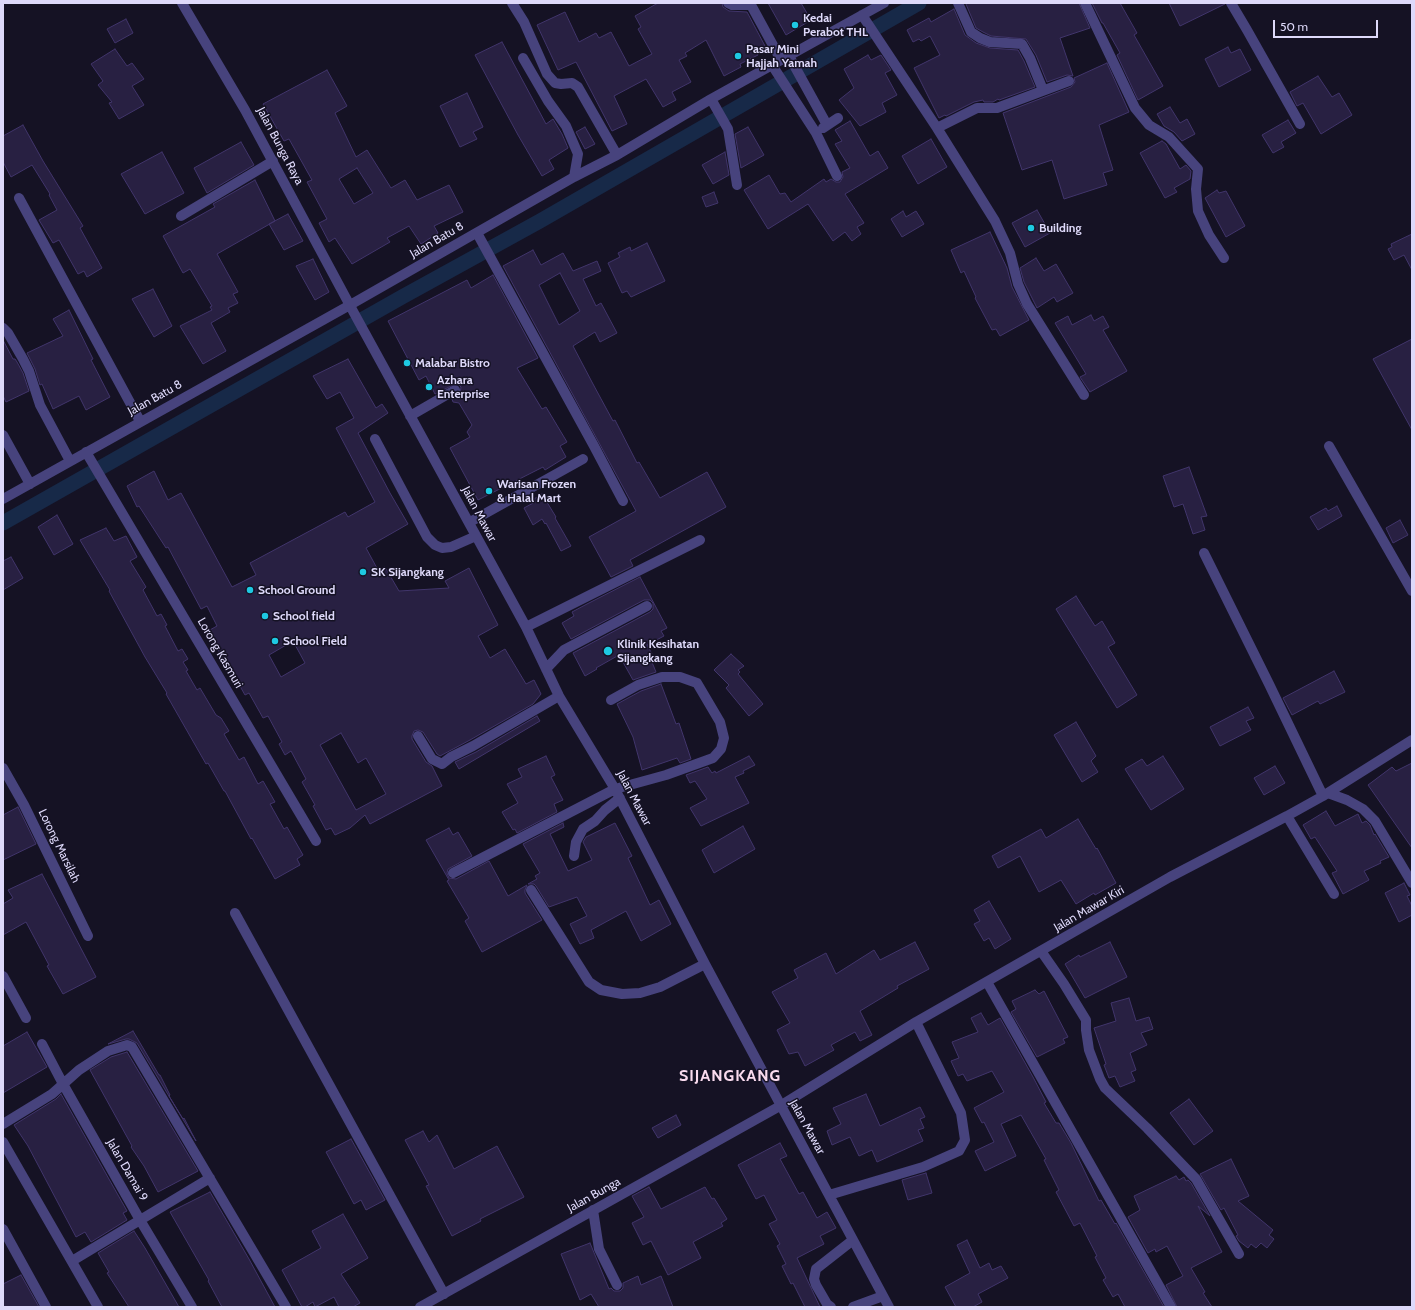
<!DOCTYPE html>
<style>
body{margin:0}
#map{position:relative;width:1415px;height:1310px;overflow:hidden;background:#151224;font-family:Cabin,sans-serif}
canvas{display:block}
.frame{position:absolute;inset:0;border:4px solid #ded9fa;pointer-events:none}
.scale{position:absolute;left:1273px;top:20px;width:105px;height:18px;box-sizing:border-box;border:2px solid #ded9fa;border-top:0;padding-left:5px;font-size:12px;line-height:14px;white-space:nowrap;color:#ded9fa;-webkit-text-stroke:3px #151224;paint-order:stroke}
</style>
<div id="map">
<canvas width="1415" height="1310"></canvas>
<div class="frame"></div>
<div class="scale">50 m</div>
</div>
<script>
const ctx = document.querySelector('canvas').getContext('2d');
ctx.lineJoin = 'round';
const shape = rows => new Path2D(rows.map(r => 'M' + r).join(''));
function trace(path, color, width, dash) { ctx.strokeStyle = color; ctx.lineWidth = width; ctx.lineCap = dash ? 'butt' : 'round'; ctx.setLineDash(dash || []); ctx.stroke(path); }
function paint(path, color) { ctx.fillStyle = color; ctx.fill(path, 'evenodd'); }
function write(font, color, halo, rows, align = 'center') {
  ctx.font = font + ' Cabin,sans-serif'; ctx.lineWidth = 3; ctx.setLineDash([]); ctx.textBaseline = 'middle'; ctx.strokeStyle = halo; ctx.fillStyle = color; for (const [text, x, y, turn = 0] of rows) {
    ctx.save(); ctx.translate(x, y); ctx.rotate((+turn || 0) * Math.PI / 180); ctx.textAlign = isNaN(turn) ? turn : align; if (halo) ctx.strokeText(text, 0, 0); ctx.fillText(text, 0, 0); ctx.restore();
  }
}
trace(shape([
 [3,523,402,297,540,221,919,3]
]), '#172948', 15);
const building = shape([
 [658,3,722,3,723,7,729,11,747,12,765,46,756,50,758,55,740,64,741,67,724,76,706,40,685,53,687,56,679,60,691,82,672,92,676,100,663,107,646,79,614,96,627,124,612,131,576,62,558,70,537,25,565,12,579,42,596,33,599,38,611,32,629,66,652,54,638,29,641,27,635,16,658,3],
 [768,3,801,3,811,20,786,35,768,3],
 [967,3,1079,3,1090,28,1060,38,1073,76,1067,75,1047,82,1036,55,1026,39,991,36,983,32,976,28,966,4,967,3],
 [1092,3,1120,3,1137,33,1134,35,1163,86,1138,100,1117,55,1120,53,1103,23,1102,23,1092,3],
 [1169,3,1225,3,1225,4,1180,26,1169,3],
 [954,9,965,35,976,43,990,48,1018,50,1024,61,1035,87,999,100,998,99,993,102,984,102,983,100,974,102,946,116,945,115,939,118,914,68,940,55,930,36,921,41,919,39,913,42,907,30,929,18,931,22,954,9],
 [126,19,133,33,115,43,107,29,126,19],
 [502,42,546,124,553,119,562,134,568,148,549,160,554,169,542,176,518,135,475,55,502,42],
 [1228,47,1231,53,1240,49,1251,70,1219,87,1205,59,1228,47],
 [115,49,127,66,132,63,144,79,132,86,144,105,119,119,109,103,112,102,98,85,103,81,91,64,115,49],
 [868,55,871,60,881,55,891,70,885,73,897,95,882,103,886,112,860,126,839,100,854,88,844,69,868,55],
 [1107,63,1129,112,1099,125,1113,170,1103,173,1107,185,1064,199,1052,160,1022,170,1003,113,1071,87,1075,82,1074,78,1107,63],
 [327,70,347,106,335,113,356,157,367,150,391,188,405,180,417,200,449,185,463,212,434,226,438,233,421,244,409,226,387,238,390,242,352,264,335,238,329,242,319,223,327,219,307,182,312,180,289,139,284,141,263,104,327,70],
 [357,168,373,193,354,204,339,179,357,168],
 [1318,76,1332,97,1339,93,1352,115,1321,134,1303,103,1297,106,1290,92,1318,76],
 [467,93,483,127,473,132,477,139,460,147,440,106,467,93],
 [1170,107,1180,123,1187,119,1195,134,1182,141,1174,132,1164,126,1157,114,1170,107],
 [1288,120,1296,133,1281,142,1284,147,1273,153,1262,135,1288,120],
 [850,121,870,156,878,151,888,168,845,194,864,223,857,227,861,234,852,241,845,232,833,241,808,204,768,229,744,190,769,175,780,194,785,193,791,202,824,179,826,182,831,179,836,182,840,182,843,177,842,172,850,168,835,144,842,141,835,130,850,121],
 [23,125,43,161,83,226,80,228,102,268,87,277,84,271,78,274,59,240,53,243,39,220,57,210,49,195,50,194,32,165,11,177,3,162,3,136,23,125],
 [585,127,595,144,585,149,576,132,585,127],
 [748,127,764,155,741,168,735,134,748,127],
 [931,139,947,167,918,184,902,156,931,139],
 [1162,141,1166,144,1180,169,1186,165,1191,171,1190,179,1174,188,1177,192,1165,198,1140,153,1162,141],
 [241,142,254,165,207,193,194,168,241,142],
 [162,152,184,193,145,214,121,174,162,152],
 [725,152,729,175,713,184,702,165,725,152],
 [255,180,275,221,217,254,238,292,233,294,238,303,228,308,230,312,211,323,226,351,203,364,180,326,212,310,210,307,212,306,190,269,183,273,163,236,215,207,213,204,255,180],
 [1217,190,1219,193,1226,191,1245,226,1226,237,1205,198,1217,190],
 [714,192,718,203,706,207,702,197,714,192],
 [1037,210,1050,233,1025,247,1012,223,1037,210],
 [903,211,906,217,916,211,924,224,902,237,891,219,903,211],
 [288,214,303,241,284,250,269,224,288,214],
 [990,232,1007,268,1012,287,1029,320,1000,336,996,329,992,330,975,298,976,297,964,271,961,273,951,250,990,232],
 [1412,234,1412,270,1404,255,1394,260,1388,249,1392,247,1391,244,1412,234],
 [647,243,665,281,631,297,627,291,622,293,608,263,620,257,618,253,630,247,631,251,647,243],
 [533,250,541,265,563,253,573,271,597,261,601,271,583,279,596,306,601,303,617,333,600,342,595,332,573,346,593,384,613,421,615,420,637,463,639,462,660,498,707,472,726,507,630,560,633,566,611,577,589,537,636,511,503,266,533,250],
 [560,273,580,311,559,325,539,285,560,273],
 [1036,258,1044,271,1056,264,1073,293,1057,302,1054,297,1037,308,1024,282,1020,268,1036,258],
 [313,259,329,292,315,300,296,266,313,259],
 [493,275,538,358,517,368,542,409,546,407,567,442,560,446,566,457,545,470,543,467,478,500,450,448,470,437,467,432,472,425,459,403,453,402,452,399,460,394,461,387,458,384,455,384,435,394,426,376,419,380,388,321,467,280,471,288,493,275],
 [153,289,172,326,154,337,132,299,153,289],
 [69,310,93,359,91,360,110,397,86,410,79,396,53,409,42,384,40,385,35,369,27,353,63,336,53,319,69,310],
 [1091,315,1094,321,1103,316,1109,327,1103,330,1127,371,1090,392,1080,377,1086,374,1055,323,1068,316,1072,325,1091,315],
 [1412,339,1412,430,1373,359,1412,339],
 [3,340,13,359,15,359,17,362,23,373,29,391,6,402,3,396,3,340],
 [348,359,376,408,382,404,388,413,358,433,390,493,408,524,366,548,378,570,385,567,399,591,449,588,445,581,469,568,498,625,478,636,490,658,505,649,526,684,534,680,541,694,533,704,470,740,440,756,437,754,423,732,418,730,414,731,412,736,412,739,426,762,432,766,442,786,370,824,365,815,350,828,335,835,331,828,326,830,313,806,315,805,302,782,306,779,291,751,285,755,279,744,282,742,268,716,263,718,249,693,245,695,224,658,223,659,208,631,217,626,207,606,201,609,168,547,166,548,139,506,137,507,127,486,154,471,168,500,181,493,232,587,256,575,250,563,345,512,348,517,375,502,336,428,354,418,340,392,327,399,313,376,348,359],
 [293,641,305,663,281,677,269,655,293,641],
 [341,733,358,763,366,758,386,794,356,810,320,745,341,733],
 [1189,467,1207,516,1201,517,1205,530,1193,534,1183,504,1174,507,1163,476,1189,467],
 [542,494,556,517,555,518,571,546,561,551,546,523,545,524,542,519,533,525,524,508,535,502,534,499,542,494],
 [1337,506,1342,516,1318,530,1310,517,1326,508,1328,511,1337,506],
 [57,515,73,544,54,555,38,527,57,515],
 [1400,520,1408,535,1393,543,1386,528,1400,520],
 [106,528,114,541,126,536,137,557,130,561,146,587,143,590,157,616,161,614,167,625,165,626,178,651,182,649,188,659,183,662,188,670,186,671,197,690,200,688,216,715,221,718,229,731,224,734,239,760,244,757,258,784,263,781,275,802,270,804,284,829,287,827,303,855,297,859,300,865,275,879,252,838,251,839,225,791,224,791,208,763,206,764,166,694,167,693,145,657,109,591,110,590,80,540,106,528],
 [11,557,23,578,3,590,3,561,11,557],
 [640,577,667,628,661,631,664,636,647,645,652,654,649,655,656,672,633,680,619,655,596,668,597,669,585,676,573,653,650,612,653,609,653,603,650,600,644,600,571,639,562,623,574,616,572,612,587,604,640,577],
 [1076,596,1095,626,1102,621,1115,643,1108,647,1137,695,1117,708,1056,609,1076,596],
 [731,654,744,666,738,670,740,672,738,674,763,704,749,716,726,688,729,685,714,670,731,654],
 [1334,671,1345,692,1320,704,1318,701,1292,715,1283,698,1334,671],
 [661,684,676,724,679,723,691,759,680,763,677,758,642,770,633,737,617,704,641,691,661,684],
 [1248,707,1254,718,1246,721,1251,730,1220,746,1210,727,1248,707],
 [537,716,540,721,459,769,455,762,476,752,537,716],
 [1076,722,1096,756,1091,761,1098,772,1082,782,1054,735,1076,722],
 [546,756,555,775,551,777,563,800,554,804,557,812,517,833,515,829,513,830,502,812,518,803,507,784,522,777,518,769,546,756],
 [749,756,755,765,743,771,744,773,735,777,749,803,701,826,690,808,707,799,695,781,690,783,686,775,708,767,712,773,715,771,716,773,749,756],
 [1163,756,1184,789,1151,810,1125,769,1142,759,1147,766,1163,756],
 [1412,763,1412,848,1368,785,1392,767,1396,771,1412,763],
 [1275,766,1285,783,1264,795,1254,778,1275,766],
 [18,807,36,844,3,860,3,815,18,807],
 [1326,811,1335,826,1358,814,1362,823,1366,821,1370,825,1374,835,1375,834,1389,857,1380,861,1381,863,1364,871,1369,880,1343,894,1332,873,1337,871,1315,837,1311,839,1303,825,1326,811],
 [1078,819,1096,849,1097,848,1116,883,1095,895,1094,893,1076,904,1061,880,1039,892,1020,856,998,868,992,856,1041,829,1046,838,1078,819],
 [563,823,564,827,550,834,568,871,592,860,583,842,586,837,615,823,632,856,628,858,650,905,659,900,671,924,641,941,626,911,591,930,594,938,580,944,570,924,587,916,577,897,549,907,536,886,534,884,528,884,537,879,535,876,540,873,523,844,563,823],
 [743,826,755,849,714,873,702,850,743,826],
 [449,828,453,835,458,832,472,856,448,869,447,873,449,878,456,879,489,861,508,896,527,885,525,890,525,893,542,920,482,952,465,921,469,918,447,881,449,880,426,840,449,828],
 [42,874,96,977,63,994,47,966,49,965,26,922,3,935,3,904,13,898,8,890,42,874],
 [1404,883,1410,895,1407,896,1412,906,1412,915,1399,922,1385,893,1404,883],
 [989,901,1011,939,995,949,989,938,984,941,974,924,980,921,974,910,989,901],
 [915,942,929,969,897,986,898,988,860,1011,872,1035,860,1041,855,1032,831,1045,834,1050,805,1066,798,1052,789,1054,777,1030,790,1023,772,992,798,978,794,970,826,953,836,974,874,950,880,960,915,942],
 [1110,942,1127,977,1085,998,1065,964,1079,955,1080,957,1110,942],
 [1035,990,1039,994,1044,991,1068,1037,1063,1039,1065,1043,1037,1057,1011,1012,1016,1009,1012,1001,1035,990],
 [1129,998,1136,1021,1149,1017,1153,1029,1141,1033,1147,1045,1130,1053,1136,1070,1131,1072,1135,1081,1120,1087,1115,1076,1109,1078,1104,1065,1106,1064,1094,1028,1116,1021,1111,1003,1129,998],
 [981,1013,988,1025,1000,1018,1033,1077,1046,1102,1044,1103,1056,1123,1059,1123,1071,1143,1099,1201,1101,1200,1115,1224,1116,1223,1164,1307,1125,1307,1118,1294,1113,1297,1103,1280,1106,1278,1095,1257,1097,1256,1080,1223,1074,1226,1056,1192,1059,1190,1044,1160,1046,1159,1021,1115,1001,1124,1016,1156,985,1171,975,1151,994,1142,984,1122,982,1123,974,1108,1004,1092,992,1071,967,1081,963,1074,958,1076,951,1061,959,1058,952,1042,978,1032,971,1018,981,1013],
 [133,1031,159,1075,160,1075,170,1095,169,1096,183,1119,184,1118,196,1141,137,1043,129,1039,126,1039,108,1044,133,1031],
 [27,1032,47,1067,3,1093,3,1046,27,1032],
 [127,1052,198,1171,158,1192,144,1166,131,1147,132,1146,90,1070,111,1057,127,1052],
 [61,1094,127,1211,123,1213,127,1220,91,1242,85,1232,76,1237,28,1146,14,1125,56,1099,61,1094],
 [866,1094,880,1126,920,1107,925,1117,920,1119,924,1128,918,1130,923,1141,877,1162,872,1150,859,1156,850,1137,832,1145,827,1131,841,1124,833,1108,866,1094],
 [1189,1099,1213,1131,1194,1145,1170,1113,1189,1099],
 [676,1115,681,1125,658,1138,652,1128,676,1115],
 [423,1131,429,1142,437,1135,454,1169,497,1146,524,1197,480,1219,481,1221,452,1236,426,1186,429,1185,405,1140,423,1131],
 [351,1139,385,1200,366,1210,361,1200,354,1204,326,1152,351,1139],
 [780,1143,787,1156,780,1159,799,1194,803,1192,817,1218,827,1212,836,1228,820,1236,824,1244,797,1258,820,1307,805,1307,793,1283,791,1284,782,1266,786,1264,777,1246,780,1244,769,1224,777,1220,764,1195,756,1199,738,1165,780,1143],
 [1231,1159,1249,1196,1238,1201,1273,1230,1269,1235,1274,1239,1267,1248,1261,1243,1256,1248,1251,1244,1248,1248,1239,1241,1236,1236,1238,1235,1224,1208,1221,1210,1200,1174,1231,1159],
 [926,1173,932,1193,908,1200,902,1180,926,1173],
 [1176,1176,1179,1180,1184,1177,1186,1181,1188,1180,1191,1183,1210,1216,1198,1206,1222,1252,1191,1268,1205,1292,1203,1293,1212,1307,1177,1307,1166,1285,1183,1276,1167,1246,1156,1252,1155,1249,1148,1253,1128,1217,1140,1210,1134,1196,1176,1176],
 [649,1187,661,1209,705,1187,712,1199,714,1198,727,1219,721,1223,723,1226,693,1242,701,1258,668,1275,651,1241,643,1245,632,1223,644,1217,632,1196,649,1187],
 [210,1192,249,1259,275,1307,222,1307,208,1281,209,1280,170,1212,210,1192],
 [343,1214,368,1258,341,1274,360,1303,353,1307,339,1307,334,1297,315,1307,313,1302,305,1307,302,1307,282,1270,321,1248,312,1231,343,1214],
 [134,1231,145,1248,179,1307,129,1307,107,1273,109,1272,98,1253,134,1231],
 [967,1240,980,1268,989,1263,992,1270,1001,1266,1008,1278,978,1294,982,1302,973,1307,956,1307,945,1287,970,1273,957,1245,967,1240],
 [590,1243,609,1289,611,1288,614,1291,620,1291,623,1288,623,1283,638,1276,641,1285,661,1276,673,1307,599,1307,591,1294,580,1300,561,1254,590,1243],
 [21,1275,39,1307,3,1307,3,1284,21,1275]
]);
paint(building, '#282042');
trace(building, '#41356b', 1);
trace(shape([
 [182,3,245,110,354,313,526,627,559,696,615,789,705,964,889,1307],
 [512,3,524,22,547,74,555,83,561,84,572,83,578,87,617,155],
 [728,3,732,5,751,5,781,60],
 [958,3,971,32,980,38,990,42,1022,44,1030,58,1043,90],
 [1085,3,1135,108,1149,125,1169,137,1198,169,1196,189,1198,211,1209,235,1224,258],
 [1231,3,1247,30,1300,124],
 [862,15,937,128,995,221,1010,253,1018,284,1027,304,1084,395],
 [789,56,827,125],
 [523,58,548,101,566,126,578,154,574,177],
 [772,65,816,133,837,176],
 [711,99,728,129,737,185],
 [823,128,838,118],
 [937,128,977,108,997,108,1069,81],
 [19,198,140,421],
 [181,216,273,161],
 [477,233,594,446,623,501],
 [3,328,8,333,23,359,29,371,40,405,70,461],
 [410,416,455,390],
 [3,435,30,484],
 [375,439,427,537,435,545,442,548,451,547,476,536],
 [1329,446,1412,591],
 [86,452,316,841],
 [3,499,350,305,574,177,617,155,711,99,884,3],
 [470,522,583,459],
 [1204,553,1269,684,1323,796],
 [526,627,700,540],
 [546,669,564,650,647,606],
 [418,736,432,759,442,764,451,757,473,746,559,696],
 [3,768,24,805,88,936],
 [1328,793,1347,800,1363,809,1375,821,1412,883],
 [1287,816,1334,894],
 [574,856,576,842,583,829,595,821,605,810,620,798],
 [453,873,615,789,666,775,713,758,721,749,724,738,720,722,697,683,680,677,662,677,638,685,611,700],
 [531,890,589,982,601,990,622,994,640,993,660,987,705,964],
 [235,913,444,1294],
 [1041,951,1064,984,1086,1020,1086,1030,1089,1050,1100,1079,1105,1088,1147,1128,1196,1179,1239,1254],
 [3,976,26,1018],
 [987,982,1171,1307],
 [42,1044,63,1084,140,1220,192,1307],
 [3,1124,52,1094,79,1070,108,1051,127,1045,132,1047,286,1307],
 [3,1142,98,1307],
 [829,1195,923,1167,959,1151,965,1140,961,1113,916,1022],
 [593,1210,599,1249,617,1285],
 [3,1229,46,1307],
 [72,1261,210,1178],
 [420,1307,780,1106,916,1022,1170,877,1287,816,1323,796,1412,740],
 [831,1307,827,1304,816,1285,814,1279,816,1269,853,1240],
 [853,1307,883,1296]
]), '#47437d', 10);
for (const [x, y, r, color] of [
 [795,25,4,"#1ec9e2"],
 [738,56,4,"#1ec9e2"],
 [1031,228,4,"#1ec9e2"],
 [407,363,4,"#1ec9e2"],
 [429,387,4,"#1ec9e2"],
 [489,491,4,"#1ec9e2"],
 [363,572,4,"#1ec9e2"],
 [250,590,4,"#1ec9e2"],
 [265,616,4,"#1ec9e2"],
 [275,641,4,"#1ec9e2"],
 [608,651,5,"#1ec9e2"]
]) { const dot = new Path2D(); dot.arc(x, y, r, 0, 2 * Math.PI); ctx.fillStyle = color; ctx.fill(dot); trace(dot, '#151224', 1.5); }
write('bold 12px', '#ded9fa', '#151224', [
 ["Kedai",803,18],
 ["Perabot THL",803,32],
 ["Pasar Mini",746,49],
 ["Hajjah Yamah",746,63],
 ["Building",1039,228],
 ["Malabar Bistro",415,363],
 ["Azhara",437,380],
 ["Enterprise",437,394],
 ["Warisan Frozen",497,484],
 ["& Halal Mart",497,498],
 ["SK Sijangkang",371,572],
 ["School Ground",258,590],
 ["School field",273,616],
 ["School Field",283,641],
 ["Klinik Kesihatan",617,644],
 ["Sijangkang",617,658]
], 'left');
write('12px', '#ded9fa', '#151224', [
 ["Jalan Bunga Raya",280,146,62],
 ["Jalan Batu 8",437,240,-30],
 ["Jalan Batu 8",155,398,-29],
 ["Jalan Mawar",479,514,62],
 ["Lorong Kasmuri",220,653,60],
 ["Jalan Mawar",634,798,62],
 ["Lorong Marsilah",59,846,64],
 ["Jalan Mawar Kiri",1089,909,-30],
 ["Jalan Mawar",807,1127,61],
 ["Jalan Damai 9",127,1170,60],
 ["Jalan Bunga",594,1195,-29]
]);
ctx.letterSpacing = '1px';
write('bold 16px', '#fadbee', '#151224', [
 ["SIJANGKANG",730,1076]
]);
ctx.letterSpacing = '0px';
</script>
